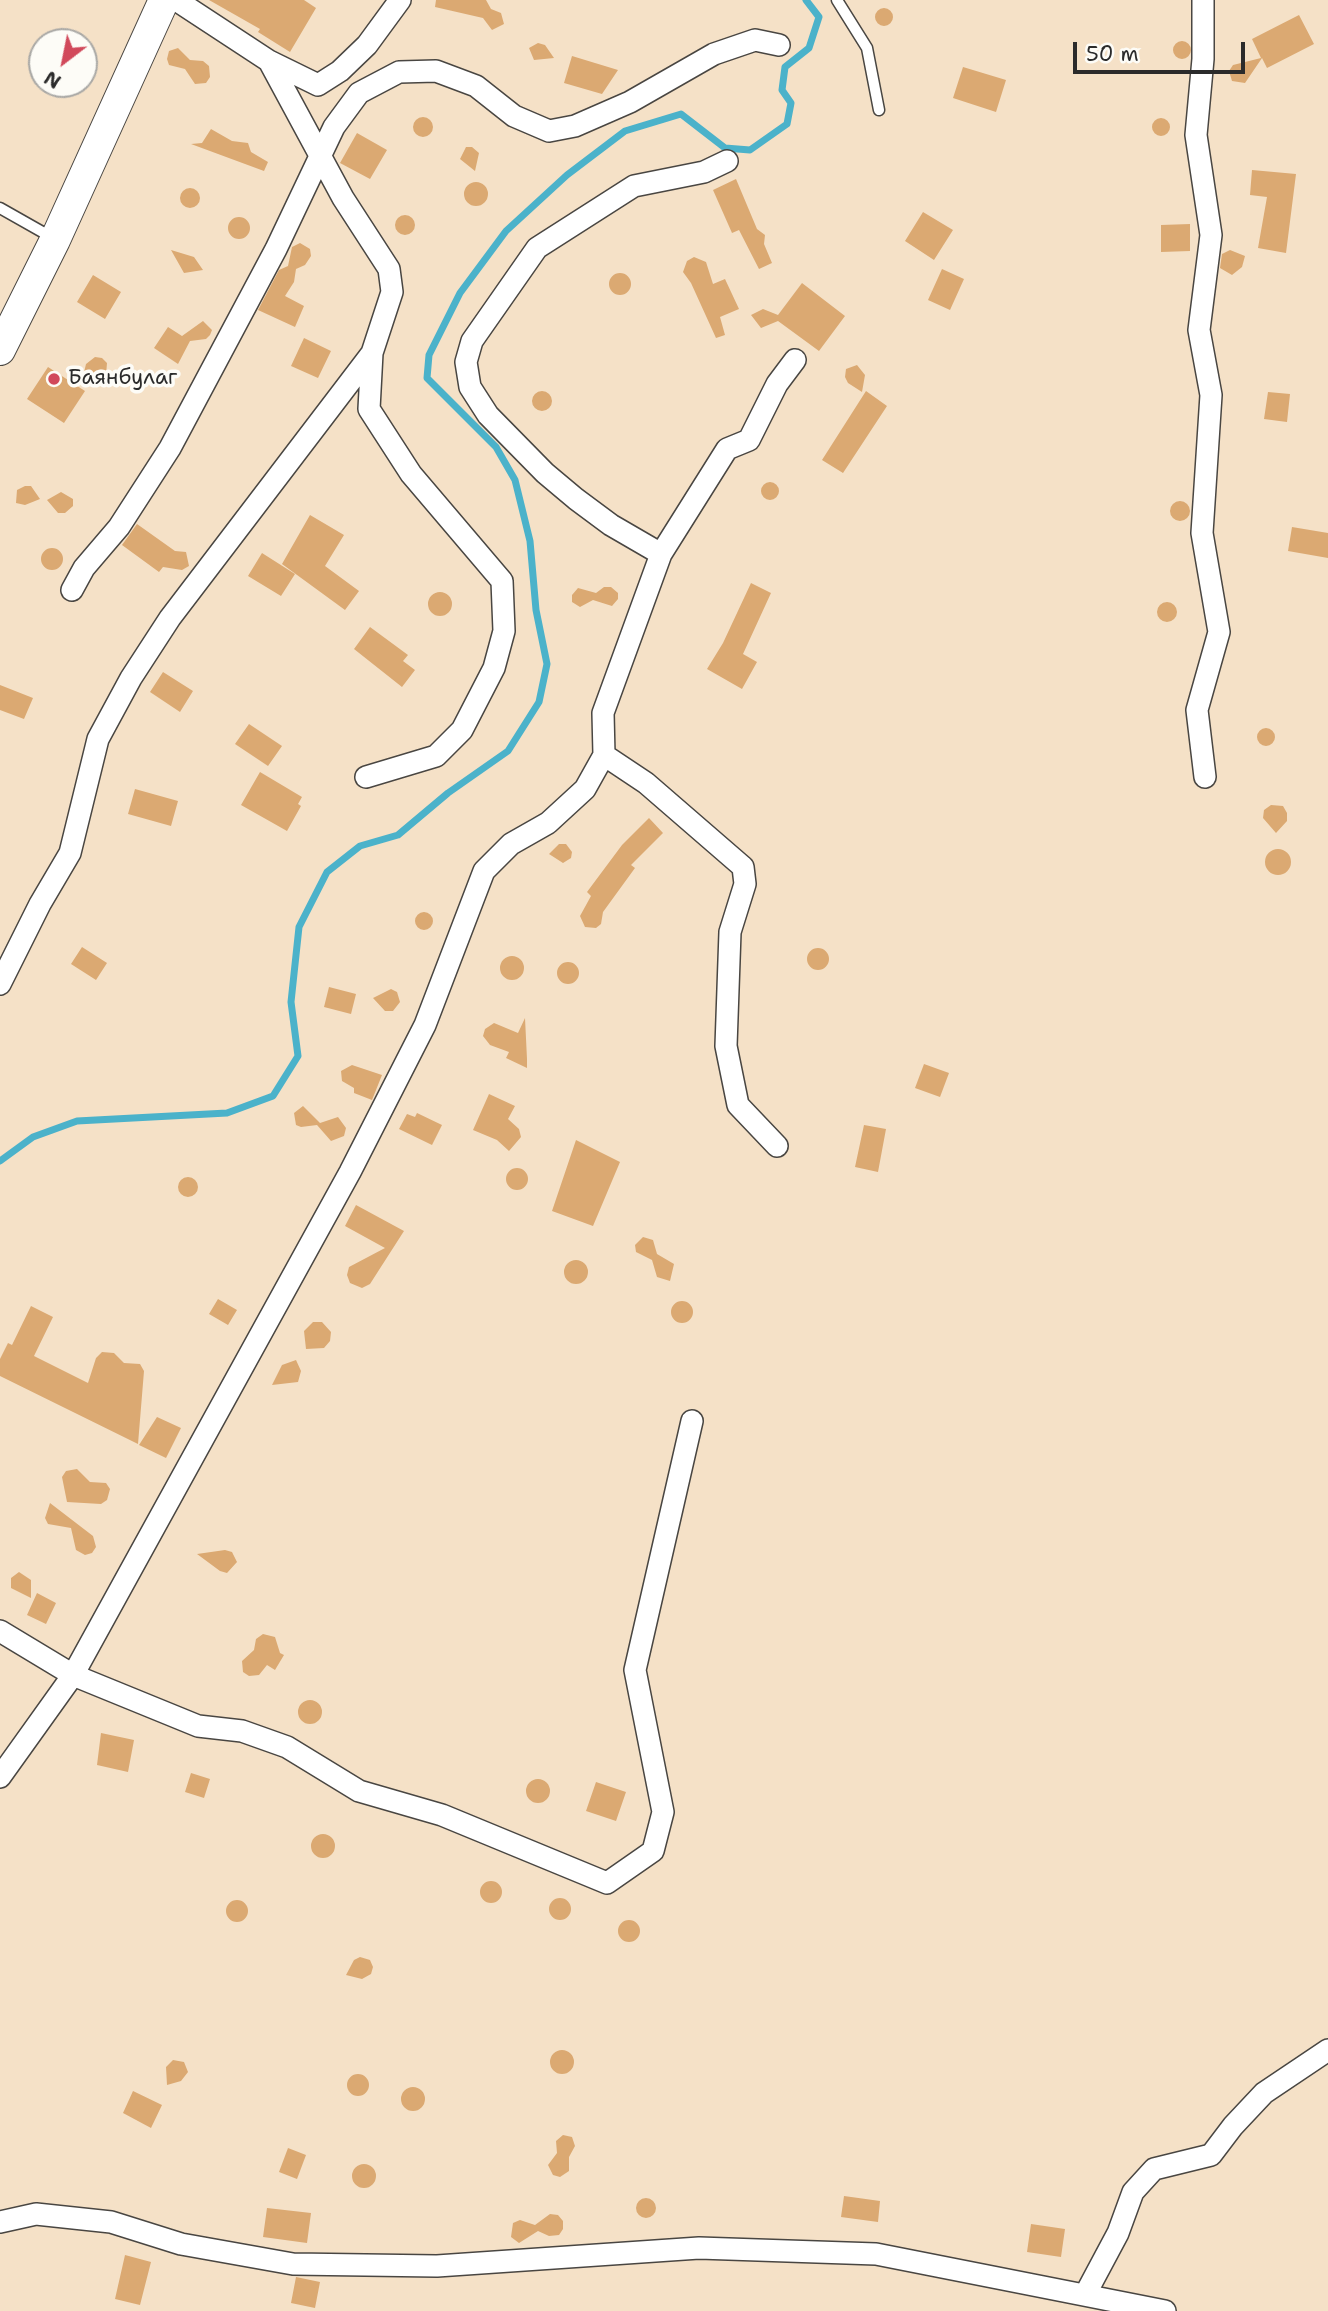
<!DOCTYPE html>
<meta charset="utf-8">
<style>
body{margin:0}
#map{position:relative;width:1328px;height:2311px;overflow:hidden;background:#f5e1c7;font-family:"Shantell Sans",sans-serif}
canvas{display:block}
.north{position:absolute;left:28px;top:28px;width:70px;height:70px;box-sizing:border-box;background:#fdfcf7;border:2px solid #a9a8a5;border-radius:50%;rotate:212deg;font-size:19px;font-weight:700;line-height:28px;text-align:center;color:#2b2b2b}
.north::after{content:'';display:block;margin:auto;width:24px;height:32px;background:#d1495b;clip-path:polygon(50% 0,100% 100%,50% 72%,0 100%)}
.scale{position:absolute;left:1073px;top:42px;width:172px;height:32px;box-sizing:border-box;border:4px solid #2b2b2b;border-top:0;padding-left:9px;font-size:21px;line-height:24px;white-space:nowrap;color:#2b2b2b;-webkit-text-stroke:5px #fdfcf7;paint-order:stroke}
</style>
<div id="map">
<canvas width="1328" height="2311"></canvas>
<div class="north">N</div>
<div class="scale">50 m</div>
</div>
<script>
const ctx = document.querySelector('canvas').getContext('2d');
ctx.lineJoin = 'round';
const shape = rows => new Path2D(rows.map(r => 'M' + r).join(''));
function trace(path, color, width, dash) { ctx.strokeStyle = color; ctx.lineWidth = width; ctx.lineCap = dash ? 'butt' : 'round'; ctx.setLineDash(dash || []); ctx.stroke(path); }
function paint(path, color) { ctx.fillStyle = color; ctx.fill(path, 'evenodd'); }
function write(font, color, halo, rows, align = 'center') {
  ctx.font = font + ' "Shantell Sans",sans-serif'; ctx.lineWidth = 7; ctx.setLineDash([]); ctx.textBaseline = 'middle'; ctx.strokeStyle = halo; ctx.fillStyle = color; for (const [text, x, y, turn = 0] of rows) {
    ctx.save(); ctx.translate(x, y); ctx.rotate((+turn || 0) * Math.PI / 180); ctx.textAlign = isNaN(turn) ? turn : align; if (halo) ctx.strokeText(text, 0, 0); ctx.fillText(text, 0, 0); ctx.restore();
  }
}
trace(shape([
 [0,1161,33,1137,77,1121,227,1113,273,1096,298,1056,291,1002,299,927,327,872,360,846,398,835,448,793,508,751,539,702,547,664,536,610,530,541,515,480,496,447,427,378,429,355,460,293,506,231,567,175,625,131,681,114,725,148,750,150,787,124,791,103,782,90,785,67,809,48,819,17,806,0]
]), '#4bb2ca', 7);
paint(shape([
 [209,0,304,0,316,8,290,52,258,32,260,29],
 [436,0,486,0,491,9,501,13,504,24,492,30,483,18,435,7],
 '875 17a9 9 0 1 1 18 0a9 9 0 1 1-18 0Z',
 [1299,15,1314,44,1267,68,1262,58,1245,83,1232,81,1229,71,1233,65,1261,58,1252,39],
 '1173 50a9 9 0 1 1 18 0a9 9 0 1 1-18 0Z',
 [538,43,545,45,554,58,534,60,529,48],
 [178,48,190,60,203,61,209,66,210,77,206,83,195,84,185,69,169,65,167,59,169,51],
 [572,56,618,70,602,94,564,83],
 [963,67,1006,80,996,112,953,98],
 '413 127a10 10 0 1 1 20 0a10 10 0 1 1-20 0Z',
 '1152 127a9 9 0 1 1 18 0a9 9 0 1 1-18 0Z',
 [211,129,232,141,248,143,251,152,268,162,264,171,191,144,202,143],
 [357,133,387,150,370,179,340,163],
 [466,147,472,147,479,153,475,171,460,159],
 [1252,170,1296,174,1286,253,1258,248,1267,197,1250,195],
 [736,179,757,229,765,235,764,244,772,263,759,269,739,230,732,233,713,190],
 '464 194a12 12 0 1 1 24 0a12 12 0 1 1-24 0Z',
 '180 198a10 10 0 1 1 20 0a10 10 0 1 1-20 0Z',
 [923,212,953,230,934,260,905,241],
 '395 225a10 10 0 1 1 20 0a10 10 0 1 1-20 0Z',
 '228 228a11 11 0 1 1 22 0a11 11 0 1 1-22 0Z',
 [1190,224,1190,251,1161,252,1161,225],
 [300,243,310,249,311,256,305,265,296,269,294,282,285,296,304,306,295,327,258,310,279,270,288,266,292,247],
 [171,250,194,257,203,270,184,273],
 [1230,250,1245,256,1242,267,1232,275,1220,268,1222,254],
 [694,257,706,262,713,284,725,279,739,309,720,317,725,335,716,338,691,283,683,272,687,261],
 [942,269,964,279,950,310,928,300],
 '609 284a11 11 0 1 1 22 0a11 11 0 1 1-22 0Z',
 [93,275,121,292,105,319,77,302],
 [802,283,845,316,819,351,778,321,761,328,751,315,763,309,778,315],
 [203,321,212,330,210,335,206,339,190,341,178,364,154,348,168,327,182,336],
 [304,338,331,351,318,378,291,366],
 [95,357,102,358,107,363,106,375,100,379,82,381,86,364],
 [857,365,865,375,862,392,848,383,845,377,846,369],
 [48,367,85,391,64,423,27,399],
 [866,391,887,406,843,473,822,460],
 '532 401a10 10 0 1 1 20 0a10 10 0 1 1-20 0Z',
 [1268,392,1290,394,1287,422,1264,419],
 '761 491a9 9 0 1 1 18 0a9 9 0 1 1-18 0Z',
 [25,486,31,486,40,499,25,505,16,503,17,490],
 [61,492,73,499,73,506,65,513,58,513,47,500],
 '1170 511a10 10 0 1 1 20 0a10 10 0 1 1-20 0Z',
 [310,515,344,535,325,566,359,591,345,610,282,564],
 [137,524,175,551,186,552,189,566,182,570,163,567,159,572,122,545],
 [1292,527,1328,533,1328,558,1288,551],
 '41 559a11 11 0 1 1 22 0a11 11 0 1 1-22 0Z',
 [262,553,295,574,281,596,248,576],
 [751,583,771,593,743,654,757,662,742,689,707,669,723,643],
 [604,587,611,587,618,593,618,599,612,606,593,600,580,607,572,602,572,595,578,588,596,593],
 '428 604a12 12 0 1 1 24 0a12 12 0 1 1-24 0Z',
 '1157 612a10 10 0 1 1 20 0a10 10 0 1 1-20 0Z',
 [370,627,408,655,403,661,415,670,402,687,354,649],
 [163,672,193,691,180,712,150,692],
 [0,685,33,698,24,719,0,710],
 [249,724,282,746,268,766,235,744],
 '1257 737a9 9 0 1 1 18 0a9 9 0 1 1-18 0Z',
 [260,772,302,797,298,804,301,806,287,831,241,805],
 [135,789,178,801,171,826,128,814],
 [1271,805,1283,806,1287,813,1287,821,1276,833,1263,818,1264,810],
 [649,818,663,833,631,865,635,868,603,912,601,924,596,928,585,927,580,916,591,896,587,892,622,845],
 [559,844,566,844,572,852,571,858,563,863,549,854],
 '1265 862a13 13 0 1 1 26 0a13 13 0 1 1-26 0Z',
 '415 921a9 9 0 1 1 18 0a9 9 0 1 1-18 0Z',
 [82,947,107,963,96,980,71,964],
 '807 959a11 11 0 1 1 22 0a11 11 0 1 1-22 0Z',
 '500 968a12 12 0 1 1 24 0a12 12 0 1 1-24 0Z',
 '557 973a11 11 0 1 1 22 0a11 11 0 1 1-22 0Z',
 [329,987,356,994,351,1014,324,1007],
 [391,989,397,992,400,1002,393,1011,385,1011,373,998],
 [525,1018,527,1059,527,1068,506,1058,509,1052,490,1045,483,1036,485,1029,494,1023,518,1033],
 [924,1064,949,1073,940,1097,915,1088],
 [352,1065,382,1075,372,1100,354,1093,354,1088,342,1081,341,1071],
 [489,1094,515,1106,508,1119,519,1129,521,1137,509,1151,497,1140,473,1130],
 [303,1106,320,1123,338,1117,346,1128,344,1136,331,1141,317,1125,301,1127,296,1125,294,1113],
 [417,1113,442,1125,432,1145,399,1129,407,1114,415,1117],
 [864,1125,886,1129,878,1172,855,1167],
 [576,1140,620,1162,593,1226,552,1211],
 '506 1179a11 11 0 1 1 22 0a11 11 0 1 1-22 0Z',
 '178 1187a10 10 0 1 1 20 0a10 10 0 1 1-20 0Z',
 [356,1205,404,1231,370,1284,362,1288,350,1283,347,1275,349,1267,385,1248,345,1226],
 [643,1237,653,1240,657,1254,674,1264,670,1281,657,1277,652,1260,636,1252,635,1245],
 '564 1272a12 12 0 1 1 24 0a12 12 0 1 1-24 0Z',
 [218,1299,237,1310,228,1325,209,1314],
 '671 1312a11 11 0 1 1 22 0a11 11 0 1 1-22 0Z',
 [31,1306,53,1317,34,1356,88,1383,96,1358,102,1352,114,1353,124,1363,140,1364,144,1371,138,1444,0,1376,0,1359,8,1343,12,1345],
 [313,1322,322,1322,331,1332,330,1341,324,1348,306,1349,304,1331],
 [296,1360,301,1371,298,1382,272,1385,282,1365],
 [157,1417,181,1428,166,1458,139,1445],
 [77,1469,90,1482,106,1483,110,1489,107,1500,101,1504,67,1502,62,1477,66,1471],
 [50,1503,93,1536,96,1547,92,1553,85,1555,76,1550,71,1528,48,1524,45,1518],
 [225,1550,232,1552,237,1562,227,1573,220,1571,197,1554],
 [19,1572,31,1580,31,1598,11,1588,11,1578],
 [37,1593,56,1603,46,1624,27,1615],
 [263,1634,275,1637,280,1653,284,1655,275,1670,267,1665,259,1675,249,1676,243,1672,242,1661,254,1650,256,1639],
 '298 1712a12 12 0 1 1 24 0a12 12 0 1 1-24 0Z',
 [101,1733,134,1740,128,1772,97,1765],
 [191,1773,210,1779,204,1798,185,1792],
 '526 1791a12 12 0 1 1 24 0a12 12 0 1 1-24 0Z',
 [596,1782,626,1792,616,1821,586,1811],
 '311 1846a12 12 0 1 1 24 0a12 12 0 1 1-24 0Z',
 '480 1892a11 11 0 1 1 22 0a11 11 0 1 1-22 0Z',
 '549 1909a11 11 0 1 1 22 0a11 11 0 1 1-22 0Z',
 '226 1911a11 11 0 1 1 22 0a11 11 0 1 1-22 0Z',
 '618 1931a11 11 0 1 1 22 0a11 11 0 1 1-22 0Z',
 [360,1957,370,1960,373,1967,371,1974,362,1979,346,1975,354,1960],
 '550 2062a12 12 0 1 1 24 0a12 12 0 1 1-24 0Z',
 [173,2060,184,2062,188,2072,181,2081,167,2085,166,2067],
 '347 2085a11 11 0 1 1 22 0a11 11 0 1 1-22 0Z',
 '401 2099a12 12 0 1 1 24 0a12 12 0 1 1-24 0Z',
 [133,2091,162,2105,151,2128,123,2113],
 [563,2135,572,2137,575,2146,569,2157,569,2171,560,2177,553,2175,548,2165,557,2153,556,2141],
 [288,2148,306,2155,297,2179,279,2172],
 '352 2176a12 12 0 1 1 24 0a12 12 0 1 1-24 0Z',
 [844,2196,880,2201,878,2222,841,2217],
 '636 2208a10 10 0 1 1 20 0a10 10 0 1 1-20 0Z',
 [267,2208,311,2213,307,2243,263,2237],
 [550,2214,558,2215,563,2221,563,2229,559,2235,549,2236,538,2231,519,2243,511,2237,513,2223,520,2220,535,2225],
 [1031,2224,1065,2229,1061,2257,1027,2252],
 [125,2255,151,2262,140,2305,115,2299],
 [296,2277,320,2282,315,2308,291,2303]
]), '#dba972');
const lane = shape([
 [837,0,867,48,879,110],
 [0,208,53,238]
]);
const street = shape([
 [1203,0,1203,59,1196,135,1211,235,1199,330,1211,395,1202,533,1219,632,1197,710,1205,777],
 [269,61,318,85,340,71,367,45,400,0],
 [661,554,727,449,749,440,777,384,795,360],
 [72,590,84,568,119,527,170,448,276,249,334,127,359,93,399,72,436,71,476,86,514,116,549,131,575,126,630,102,714,54,755,40,779,45],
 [604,755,646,783,743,867,745,884,730,932,726,1046,738,1105,777,1146],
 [366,777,436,756,462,730,494,668,504,631,502,581,411,474,369,409,372,353],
 [0,984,40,904,70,853,98,739,131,678,170,618,372,353,392,292,389,269,343,198,269,61,176,0],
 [0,1631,73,1675,198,1726,242,1731,287,1747,359,1791,442,1815,607,1883,653,1851,663,1812,635,1670,692,1421],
 [0,1777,73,1675,350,1172,425,1025,484,871,511,844,548,823,585,789,604,755,603,713,661,554,611,525,576,499,545,473,488,415,470,387,466,362,472,341,537,248,634,186,704,172,727,161],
 [0,2222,36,2214,111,2222,181,2244,293,2264,437,2266,699,2248,876,2254,1165,2311],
 [1086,2293,1118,2233,1133,2192,1154,2169,1211,2155,1233,2126,1264,2093,1328,2050]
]);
const secondary = shape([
 [0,350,55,240,164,0]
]);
trace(lane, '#494642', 13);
trace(street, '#494642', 24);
trace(secondary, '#494642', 32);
trace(lane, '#fff', 10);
trace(street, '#fff', 21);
trace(secondary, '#fff', 30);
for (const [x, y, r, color] of [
 [54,379,7,"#d1495b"]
]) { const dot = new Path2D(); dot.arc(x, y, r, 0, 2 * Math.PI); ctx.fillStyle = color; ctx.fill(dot); trace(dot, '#fdfcf7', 2.5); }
write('21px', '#2b2b2b', '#fdfcf7', [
 ["Баянбулаг",68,379]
], 'left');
</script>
